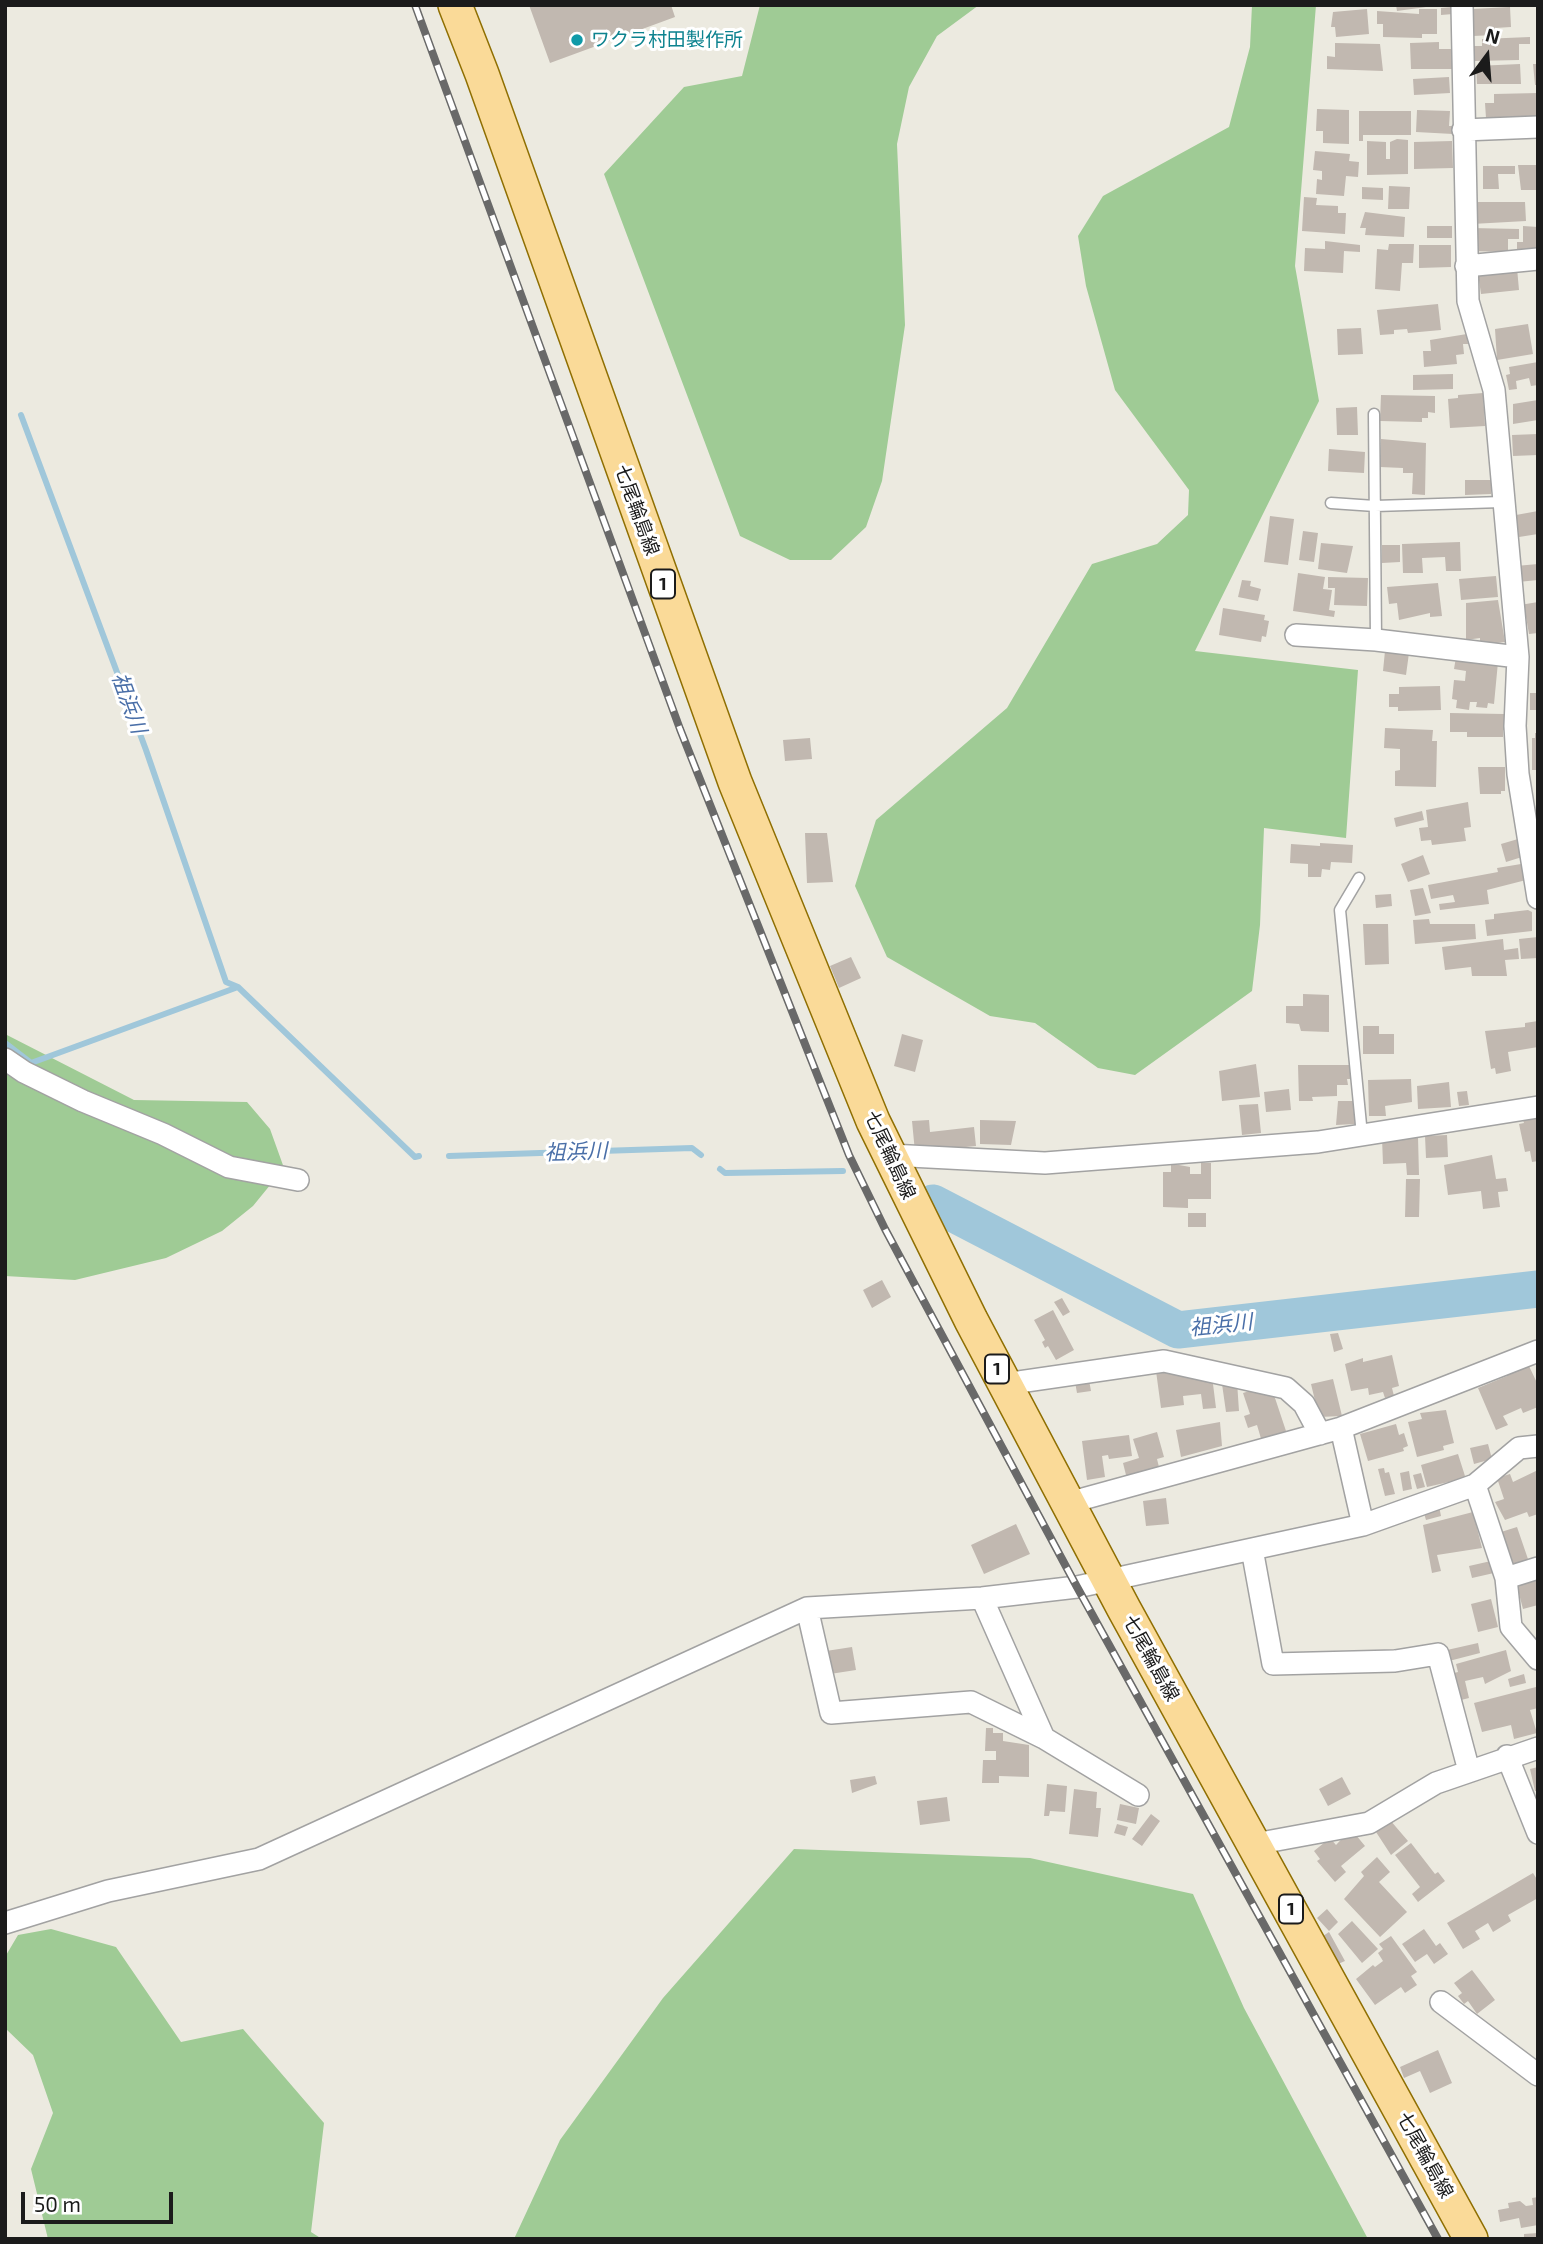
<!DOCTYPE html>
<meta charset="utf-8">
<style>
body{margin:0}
#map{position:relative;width:1543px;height:2244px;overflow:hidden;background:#eceae0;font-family:"Exo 2",sans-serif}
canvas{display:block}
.frame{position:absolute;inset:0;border:7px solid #1b1b1b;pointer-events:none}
.north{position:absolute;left:1452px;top:21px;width:70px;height:70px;-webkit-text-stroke:5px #fff;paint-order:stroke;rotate:16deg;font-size:19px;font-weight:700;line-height:28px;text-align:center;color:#1b1b1b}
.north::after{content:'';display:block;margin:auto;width:24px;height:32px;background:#1b1b1b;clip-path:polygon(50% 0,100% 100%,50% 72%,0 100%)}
.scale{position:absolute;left:21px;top:2192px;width:152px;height:32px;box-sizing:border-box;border:4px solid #1b1b1b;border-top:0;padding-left:9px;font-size:21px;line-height:24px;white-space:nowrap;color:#1b1b1b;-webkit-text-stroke:5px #fff;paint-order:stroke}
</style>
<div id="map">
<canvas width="1543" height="2244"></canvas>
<div class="frame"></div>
<div class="north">N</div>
<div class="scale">50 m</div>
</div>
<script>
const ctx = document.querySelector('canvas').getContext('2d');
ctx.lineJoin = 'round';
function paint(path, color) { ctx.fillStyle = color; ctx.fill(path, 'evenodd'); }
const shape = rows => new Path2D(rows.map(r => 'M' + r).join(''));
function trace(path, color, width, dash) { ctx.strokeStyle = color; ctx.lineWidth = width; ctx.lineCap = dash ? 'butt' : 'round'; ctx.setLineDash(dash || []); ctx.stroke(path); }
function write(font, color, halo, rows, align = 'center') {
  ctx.font = font + ' "Exo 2","Noto Sans JP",sans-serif'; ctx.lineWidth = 6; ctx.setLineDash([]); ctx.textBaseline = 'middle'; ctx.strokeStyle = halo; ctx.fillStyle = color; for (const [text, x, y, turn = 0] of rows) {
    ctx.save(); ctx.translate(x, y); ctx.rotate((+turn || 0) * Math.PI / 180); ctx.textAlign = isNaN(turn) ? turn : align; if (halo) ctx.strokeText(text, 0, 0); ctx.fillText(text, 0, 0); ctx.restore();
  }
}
paint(shape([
 [760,5,979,5,937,36,909,87,897,144,905,325,882,481,866,527,831,560,790,560,740,536,604,174,684,87,742,76],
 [1252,5,1316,5,1295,266,1319,401,1195,651,1358,670,1346,838,1264,828,1260,925,1252,991,1135,1075,1098,1068,1035,1023,990,1016,887,957,855,886,876,820,1007,708,1092,564,1157,544,1188,515,1189,490,1115,390,1086,286,1078,236,1103,196,1229,127,1250,47],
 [5,1034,134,1100,247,1102,270,1129,284,1168,253,1206,222,1231,166,1258,75,1280,5,1276],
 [794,1849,1030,1858,1193,1894,1244,2008,1368,2239,514,2239,560,2140,663,1998],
 [51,1929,116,1947,181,2042,243,2029,324,2123,311,2232,322,2239,48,2239,31,2169,53,2113,33,2055,5,2028,5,1957,18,1935]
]), '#9fcb95');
trace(shape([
 [21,415,146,750,226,982,238,987,415,1157,419,1156],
 [5,1043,31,1063,238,987],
 [449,1156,692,1148,701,1155],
 [720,1169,725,1173,843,1171]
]), '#a0c7da', 6);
trace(shape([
 [933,1203,1178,1330,1538,1289]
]), '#a0c7da', 37);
paint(shape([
 [529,5,671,5,675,17,550,63],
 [1396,5,1426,5,1426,7,1397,11],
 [1453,7,1453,14,1441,15,1441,8],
 [1510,7,1511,27,1495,28,1495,35,1473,36,1472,9],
 [1367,9,1369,34,1336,37,1335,27,1331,27,1333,12],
 [1419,9,1437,9,1437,34,1422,34,1422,38,1383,37,1383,24,1377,24,1377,11,1419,14],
 [1530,37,1530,44,1519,44,1519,60,1474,61,1474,46,1482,46,1482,39],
 [1439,42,1439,49,1452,49,1452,69,1411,69,1410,43],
 [1335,43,1380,44,1383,71,1327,69,1327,56,1335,57],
 [1520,64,1521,84,1477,84,1476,66],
 [1533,64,1538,64,1538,85,1535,85],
 [1449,77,1450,93,1414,95,1413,79],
 [1538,93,1538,117,1486,118,1485,103,1494,103,1494,94],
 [1317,109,1349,110,1349,144,1323,143,1323,131,1316,131],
 [1417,110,1450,111,1449,126,1453,126,1453,134,1416,132],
 [1359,111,1411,111,1411,135,1363,135,1363,141,1359,141],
 [1397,139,1408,140,1408,174,1367,175,1367,141,1386,142,1386,159,1390,159,1390,142],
 [1452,141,1453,168,1414,169,1414,142],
 [1315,151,1350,154,1349,161,1359,162,1358,177,1346,176,1344,196,1316,194,1317,179,1322,180,1322,171,1313,170],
 [1518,165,1538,165,1538,190,1521,190],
 [1483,166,1515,166,1515,174,1498,174,1499,189,1483,189],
 [1389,186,1410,187,1409,209,1388,209],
 [1362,187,1383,188,1383,200,1362,199],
 [1304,197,1317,198,1316,205,1338,206,1338,213,1346,213,1345,234,1302,231],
 [1471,202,1525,202,1526,221,1472,224],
 [1365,212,1405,217,1404,237,1365,235,1366,228,1360,228],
 [1427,226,1452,226,1452,238,1427,238],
 [1523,226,1538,227,1538,253,1517,253,1517,242,1523,242],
 [1471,228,1519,229,1519,239,1508,239,1508,252,1471,251],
 [1325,241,1360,245,1360,252,1344,251,1343,273,1304,271,1305,248,1325,249],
 [1389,244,1414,244,1413,263,1402,263,1400,291,1375,289,1377,249,1388,250],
 [1419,245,1451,245,1451,267,1419,268],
 [1517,268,1519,290,1481,294,1478,273],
 [1438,304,1441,330,1408,333,1407,329,1394,330,1394,334,1380,335,1377,310],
 [1528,324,1533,354,1497,360,1495,329],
 [1361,328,1363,354,1338,355,1337,329],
 [1467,334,1468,344,1463,344,1464,354,1456,355,1457,364,1424,367,1423,351,1431,351,1430,340],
 [1538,362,1538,385,1531,386,1529,378,1516,381,1517,389,1509,390,1506,375,1510,374,1509,367],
 [1453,374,1453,389,1413,390,1413,375],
 [1483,393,1485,426,1450,428,1448,399,1458,398,1458,395],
 [1381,395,1435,396,1435,413,1428,412,1428,418,1422,418,1422,422,1380,421],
 [1538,400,1538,420,1513,424,1513,404],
 [1357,407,1358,435,1337,435,1336,408],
 [1538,434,1538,455,1513,456,1512,435],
 [1381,439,1426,443,1425,495,1412,494,1413,473,1403,473,1403,468,1380,467],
 [1329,449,1365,452,1364,473,1328,471],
 [1465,480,1491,480,1491,494,1465,495],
 [1538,511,1538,534,1519,537,1516,515],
 [1270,516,1294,519,1288,565,1264,562],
 [1303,531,1318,533,1314,562,1299,560],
 [1460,542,1461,571,1446,571,1445,557,1422,558,1423,573,1403,573,1402,544],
 [1321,543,1353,546,1347,573,1318,569],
 [1382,545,1400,545,1400,562,1382,563],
 [1538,564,1538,580,1518,582,1516,566],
 [1298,573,1325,577,1323,589,1332,590,1329,610,1335,611,1334,617,1293,611],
 [1496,576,1498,597,1461,600,1459,579],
 [1328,577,1368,578,1367,606,1334,605,1335,588,1328,588],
 [1242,580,1251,581,1250,586,1261,589,1258,601,1238,597],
 [1438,583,1442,616,1430,617,1430,613,1399,620,1397,603,1389,604,1387,587],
 [1498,600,1505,642,1480,645,1480,638,1466,640,1466,603],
 [1538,602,1538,633,1529,634,1526,617,1522,618,1520,605],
 [1223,608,1265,615,1264,620,1269,621,1266,637,1262,636,1261,642,1219,635],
 [1385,651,1409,653,1406,675,1383,671],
 [1456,657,1498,662,1494,704,1488,703,1487,708,1476,707,1477,702,1470,702,1469,710,1456,708,1457,700,1452,699,1454,680,1465,681,1466,671,1454,669],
 [1440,686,1441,710,1398,711,1398,707,1389,707,1389,694,1399,694,1399,687],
 [1530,693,1537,693,1538,710,1530,710],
 [1450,713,1504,714,1504,722,1509,722,1509,731,1503,730,1503,737,1467,737,1467,732,1450,732],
 [1385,728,1433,730,1432,741,1437,741,1436,787,1395,786,1395,771,1400,770,1400,749,1384,748],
 [1535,733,1538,733,1538,770,1532,770,1532,738,1535,738],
 [810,738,812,759,785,761,783,740],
 [1478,767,1505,767,1505,791,1501,791,1501,794,1480,794],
 [1468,802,1471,827,1464,828,1466,841,1432,845,1431,840,1421,841,1419,828,1428,827,1426,810],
 [1422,811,1424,820,1396,827,1394,818],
 [805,833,827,833,833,882,807,883],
 [1518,839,1522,857,1506,862,1501,844],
 [1320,843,1353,845,1352,863,1331,862,1330,870,1322,869,1321,877,1308,877,1308,864,1290,863,1291,844,1320,846],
 [1423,855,1430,874,1408,882,1401,864],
 [1527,863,1530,879,1487,890,1489,904,1440,910,1439,904,1455,902,1453,895,1431,899,1428,885,1498,872,1497,868],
 [1423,888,1431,913,1415,916,1410,890],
 [1391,894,1392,906,1376,908,1375,895],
 [1528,910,1532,912,1532,931,1487,936,1485,920,1494,919,1494,914],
 [1429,919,1430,924,1475,924,1476,939,1415,944,1413,920],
 [1363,924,1388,924,1389,964,1365,965],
 [1538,937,1538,958,1521,959,1519,939],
 [1503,939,1504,950,1518,948,1519,959,1505,960,1507,976,1472,976,1471,967,1445,970,1442,947],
 [851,957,861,978,839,988,830,966],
 [1303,994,1329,995,1329,1032,1301,1031,1299,1024,1286,1023,1286,1006,1303,1006],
 [1538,1021,1538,1047,1508,1052,1511,1071,1496,1074,1495,1068,1491,1069,1485,1031,1525,1027,1525,1023],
 [1363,1026,1379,1026,1379,1034,1394,1034,1394,1054,1363,1054],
 [902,1034,923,1040,915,1072,894,1066],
 [1256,1064,1260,1097,1222,1101,1219,1071],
 [1298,1065,1353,1065,1353,1079,1347,1079,1348,1085,1337,1085,1337,1096,1312,1097,1313,1101,1299,1101],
 [1411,1079,1412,1102,1385,1106,1386,1116,1369,1116,1368,1080],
 [1449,1082,1451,1107,1418,1109,1417,1086],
 [1289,1089,1291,1110,1266,1112,1264,1092],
 [1467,1091,1469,1105,1459,1106,1457,1092],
 [1338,1101,1353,1101,1355,1124,1336,1125],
 [1258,1104,1261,1133,1242,1135,1239,1105],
 [1538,1114,1538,1161,1532,1162,1530,1151,1525,1152,1519,1124,1524,1123,1522,1117],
 [929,1120,930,1132,974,1127,976,1146,915,1152,912,1121],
 [980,1120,1016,1121,1011,1145,980,1144],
 [1447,1135,1448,1157,1426,1158,1425,1136],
 [1418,1137,1419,1175,1407,1175,1406,1163,1383,1164,1382,1138],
 [1492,1155,1496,1179,1506,1178,1508,1191,1498,1192,1500,1207,1483,1209,1481,1191,1448,1195,1444,1165],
 [1201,1163,1211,1163,1211,1199,1188,1199,1188,1208,1163,1207,1163,1172,1171,1172,1171,1165,1179,1165,1190,1167,1190,1174,1201,1174],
 [1406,1179,1420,1179,1419,1217,1405,1217],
 [1188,1213,1206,1213,1206,1227,1188,1227],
 [882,1280,891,1297,872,1308,863,1290],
 [1062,1298,1070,1312,1063,1316,1054,1302],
 [1053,1310,1074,1350,1056,1360,1048,1346,1045,1348,1042,1342,1045,1340,1034,1320],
 [1338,1333,1343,1349,1334,1352,1330,1334],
 [1392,1355,1399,1386,1392,1388,1394,1396,1385,1398,1383,1392,1369,1395,1368,1388,1351,1391,1345,1364,1363,1358,1363,1362],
 [1529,1366,1538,1385,1538,1407,1523,1413,1521,1408,1503,1416,1508,1425,1496,1430,1478,1388,1507,1376,1506,1373,1515,1369,1516,1372],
 [1156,1371,1212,1376,1216,1408,1203,1409,1201,1394,1183,1396,1184,1405,1161,1408],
 [1333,1379,1342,1416,1319,1417,1311,1384],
 [1089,1380,1091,1391,1077,1393,1075,1382],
 [1237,1382,1239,1411,1226,1412,1222,1384],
 [1259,1388,1261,1393,1272,1389,1287,1434,1262,1442,1257,1425,1248,1428,1244,1416,1250,1414,1243,1393],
 [1446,1410,1454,1443,1443,1446,1444,1450,1417,1457,1408,1422,1422,1419,1420,1413],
 [1220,1422,1222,1446,1181,1457,1176,1430],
 [1396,1424,1399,1435,1404,1433,1408,1446,1403,1448,1404,1451,1368,1461,1360,1434],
 [1157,1432,1164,1457,1157,1459,1160,1471,1127,1479,1123,1463,1139,1458,1133,1439],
 [1129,1435,1132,1456,1109,1459,1108,1455,1102,1456,1105,1477,1087,1480,1082,1441],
 [1488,1444,1492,1459,1474,1464,1470,1448],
 [1458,1454,1465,1476,1462,1479,1427,1487,1421,1465],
 [1384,1468,1385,1473,1389,1472,1395,1494,1385,1496,1378,1469],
 [1538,1470,1538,1514,1529,1517,1527,1512,1505,1520,1495,1502,1504,1499,1497,1478,1510,1474,1513,1482],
 [1409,1471,1412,1489,1403,1491,1400,1473],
 [1421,1473,1425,1487,1417,1489,1413,1475],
 [1166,1498,1169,1524,1146,1526,1143,1501],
 [1439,1506,1441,1516,1426,1520,1423,1510],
 [1473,1512,1482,1548,1437,1555,1441,1571,1432,1573,1423,1525],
 [1016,1524,1030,1554,984,1574,971,1545],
 [1517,1527,1529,1562,1512,1567,1501,1532],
 [1491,1561,1494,1573,1472,1578,1469,1566],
 [1538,1577,1538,1605,1523,1609,1517,1586],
 [1491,1599,1498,1627,1478,1632,1471,1604],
 [1478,1643,1480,1653,1449,1661,1447,1650],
 [852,1647,856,1670,830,1674,826,1651],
 [1506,1650,1511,1671,1485,1684,1483,1677,1465,1681,1469,1698,1457,1701,1450,1674,1458,1672,1456,1664],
 [1524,1674,1526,1683,1510,1687,1508,1679],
 [1536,1687,1538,1708,1530,1710,1537,1733,1514,1739,1511,1725,1482,1732,1474,1703],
 [986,1728,993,1728,993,1733,1003,1733,1003,1741,1029,1745,1029,1777,999,1776,999,1783,982,1783,983,1760,996,1760,996,1751,985,1751],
 [1538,1767,1538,1791,1535,1791,1530,1769],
 [875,1776,877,1784,852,1793,850,1780],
 [1342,1777,1351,1794,1328,1806,1319,1789],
 [1047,1784,1067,1786,1065,1812,1050,1811,1049,1816,1044,1816],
 [1074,1789,1097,1792,1096,1808,1101,1808,1098,1837,1069,1834],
 [947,1797,950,1821,920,1825,917,1801],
 [1120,1804,1139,1808,1136,1824,1117,1820],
 [1151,1814,1160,1821,1142,1846,1132,1839],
 [1390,1820,1408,1841,1391,1855,1376,1832],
 [1117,1824,1128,1827,1125,1836,1114,1833],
 [1351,1829,1365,1846,1341,1866,1346,1872,1335,1882,1317,1861,1320,1859,1314,1851,1330,1838,1336,1845],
 [1411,1843,1435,1874,1438,1872,1445,1881,1418,1902,1412,1894,1420,1887,1395,1855],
 [1377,1857,1390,1872,1379,1882,1407,1912,1380,1937,1344,1899,1364,1876,1361,1872],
 [1533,1873,1538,1881,1538,1898,1508,1915,1511,1921,1493,1932,1488,1923,1475,1931,1480,1939,1463,1949,1447,1923],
 [1327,1909,1338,1922,1329,1931,1317,1918],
 [1352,1921,1378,1949,1362,1963,1338,1934],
 [1424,1929,1436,1946,1440,1943,1448,1954,1434,1964,1427,1954,1415,1962,1402,1944],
 [1329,1932,1345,1961,1338,1964,1323,1936],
 [1391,1936,1417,1972,1411,1976,1417,1985,1405,1993,1401,1987,1375,2005,1356,1979,1373,1965,1375,1967,1383,1961,1378,1953,1383,1949,1379,1944],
 [1472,1970,1495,2000,1477,2014,1468,2001,1464,2004,1458,1996,1462,1993,1454,1983],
 [1438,2050,1452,2083,1430,2093,1420,2071,1404,2078,1400,2067],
 [1538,2197,1538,2225,1521,2228,1519,2218,1500,2222,1498,2210,1509,2208,1508,2203,1520,2201,1526,2206,1533,2205,1532,2198],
 [1538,2233,1538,2239,1524,2239,1524,2234]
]), '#c1b8b0');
const lane = shape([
 [1374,414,1376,640],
 [1331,503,1375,506,1502,502],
 [1359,878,1340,910,1362,1135]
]);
const street = shape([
 [1462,5,1468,301,1494,390,1518,657,1515,726,1518,774,1538,898],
 [1463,130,1538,127],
 [1466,266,1538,259],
 [1296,635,1376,640,1518,657],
 [5,1059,24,1072,83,1101,163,1134,229,1167,298,1180],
 [890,1155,1045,1163,1318,1142,1538,1107],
 [1005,1384,1164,1361,1286,1388,1304,1404,1320,1434],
 [1341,1428,1363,1525],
 [1475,1485,1506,1578,1511,1627,1538,1659],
 [1068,1503,1341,1428,1538,1351],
 [1252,1549,1273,1664,1395,1661,1438,1654,1469,1771],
 [1506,1578,1538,1568],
 [807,1608,831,1713,971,1702,1044,1738,982,1598],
 [1044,1738,1138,1795],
 [1507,1756,1538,1833],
 [1255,1844,1369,1823,1436,1783,1538,1748],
 [5,1923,108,1891,259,1859,807,1608,982,1598,1077,1587,1363,1525,1475,1485,1519,1448,1538,1446],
 [1441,2002,1538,2075]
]);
const primary = shape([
 [455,5,482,74,735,782,873,1121,971,1320,1124,1609,1471,2239]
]);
trace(lane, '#a2a2a2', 13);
trace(street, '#a2a2a2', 24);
trace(primary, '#8f6f02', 36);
trace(lane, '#fff', 10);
trace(street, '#fff', 21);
trace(primary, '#fada98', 33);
const rail = shape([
 [415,5,680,729,849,1155,885,1229,1077,1587,1438,2239]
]);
trace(rail, '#696969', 8);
trace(rail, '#fff', 5, [16]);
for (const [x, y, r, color] of [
 [577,40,7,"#0f9aa8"]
]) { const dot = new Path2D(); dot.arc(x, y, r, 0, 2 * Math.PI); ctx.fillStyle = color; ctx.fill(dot); trace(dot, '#fff', 2.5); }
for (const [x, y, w] of [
 [663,584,24],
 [997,1369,24],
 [1291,1909,24]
]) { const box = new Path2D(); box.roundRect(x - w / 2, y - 14.5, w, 29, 5); ctx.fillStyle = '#fff'; ctx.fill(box); trace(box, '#1b1b1b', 2); }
write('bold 18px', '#1b1b1b', null, [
 ["1",663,584],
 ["1",997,1369],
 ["1",1291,1909]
]);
write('19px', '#0d838f', '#fff', [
 ["ワクラ村田製作所",591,40]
], 'left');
write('19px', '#1b1b1b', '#fff', [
 ["七尾輪島線",637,510,70],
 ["七尾輪島線",890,1155,65],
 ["七尾輪島線",1151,1658,61],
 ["七尾輪島線",1425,2155,61]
]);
write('italic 21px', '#4a6fa8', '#fff', [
 ["祖浜川",129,703,70],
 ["祖浜川",576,1152,-2],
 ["祖浜川",1221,1325,-6]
]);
</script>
